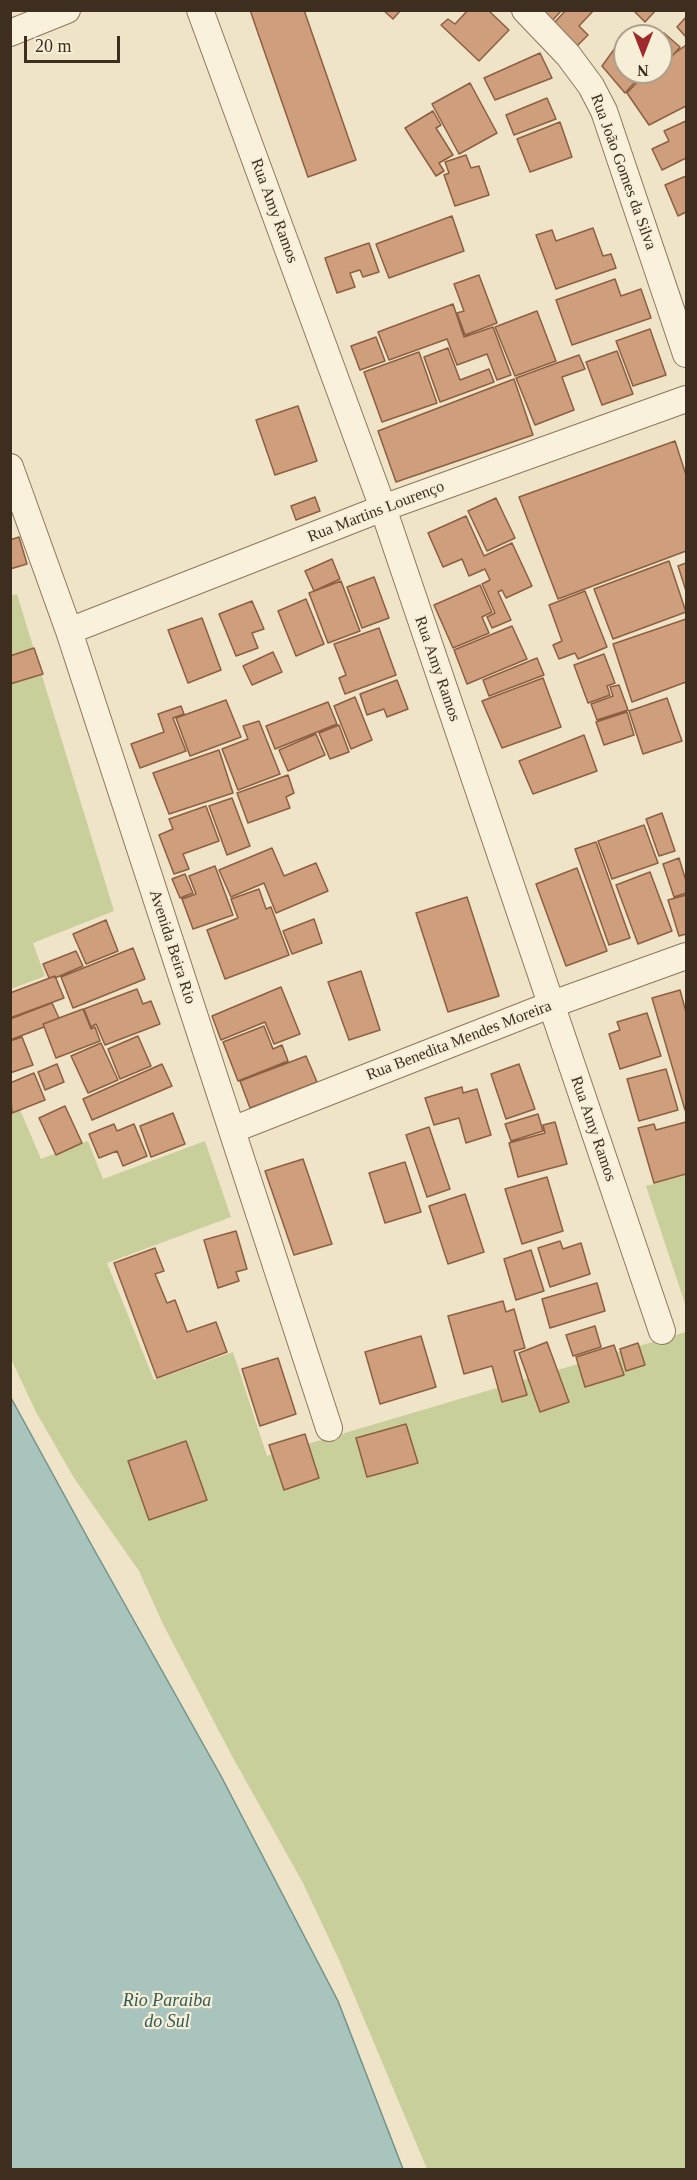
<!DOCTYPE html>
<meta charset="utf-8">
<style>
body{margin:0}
#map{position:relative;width:697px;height:2180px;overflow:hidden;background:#f0e4c8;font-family:Georgia,serif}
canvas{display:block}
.frame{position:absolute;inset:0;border:12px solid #3d2e20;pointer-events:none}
.north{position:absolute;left:613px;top:24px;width:60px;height:60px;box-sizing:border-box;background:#f7eed8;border:2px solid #ada18e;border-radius:50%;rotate:180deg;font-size:16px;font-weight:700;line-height:24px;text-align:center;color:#3d2e20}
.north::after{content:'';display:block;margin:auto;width:21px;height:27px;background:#9e2a2b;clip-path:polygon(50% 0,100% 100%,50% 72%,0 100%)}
.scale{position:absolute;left:24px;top:36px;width:96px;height:27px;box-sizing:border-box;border:3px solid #3d2e20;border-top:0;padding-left:8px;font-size:18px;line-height:21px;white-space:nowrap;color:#3d2e20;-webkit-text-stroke:4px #f7eed8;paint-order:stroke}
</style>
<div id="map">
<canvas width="697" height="2180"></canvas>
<div class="frame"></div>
<div class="north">N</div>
<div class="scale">20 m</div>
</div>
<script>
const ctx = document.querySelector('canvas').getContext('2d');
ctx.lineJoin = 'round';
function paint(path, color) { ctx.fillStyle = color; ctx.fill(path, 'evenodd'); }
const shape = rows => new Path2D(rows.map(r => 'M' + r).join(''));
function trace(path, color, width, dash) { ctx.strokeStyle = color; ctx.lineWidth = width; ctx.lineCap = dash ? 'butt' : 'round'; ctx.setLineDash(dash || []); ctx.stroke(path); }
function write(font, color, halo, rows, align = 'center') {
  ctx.font = font + ' Georgia,serif'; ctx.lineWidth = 4.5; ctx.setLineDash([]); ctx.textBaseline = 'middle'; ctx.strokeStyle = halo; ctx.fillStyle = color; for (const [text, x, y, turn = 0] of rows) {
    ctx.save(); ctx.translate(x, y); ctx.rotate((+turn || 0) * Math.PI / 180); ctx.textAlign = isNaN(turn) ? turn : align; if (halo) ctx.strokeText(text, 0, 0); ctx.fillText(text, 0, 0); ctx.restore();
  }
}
paint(shape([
 [17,594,114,911,33,943,45,976,11,989,10,596],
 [10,1086,41,1159,88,1141,103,1179,205,1141,231,1217,107,1263,154,1380,233,1352,267,1456,686,1332,686,2169,427,2169,340,1962,303,1883,233,1758,163,1624,139,1571,74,1478,36,1412,11,1359],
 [686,1175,686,1307,646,1186]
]), '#c9cf9b');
const water = shape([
 [10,1396,91,1544,221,1776,338,2001,403,2169,11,2169,10,1396]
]);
paint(water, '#a9c4bc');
trace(water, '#6f938a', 1.5);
const building = shape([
 [250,10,304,10,356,160,308,177,250,10],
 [383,10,401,10,393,19,383,10],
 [468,10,488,10,509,30,479,61,441,25,448,19,455,24,468,10],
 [537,10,562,10,550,23,537,10],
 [566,10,594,10,579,26,588,35,577,46,554,23,566,10],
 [633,10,656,10,645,22,633,10],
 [686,17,686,37,677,27,686,17],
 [626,33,629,36,625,36,625,72,644,72,625,93,602,66,626,33],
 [664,33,680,47,667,62,661,56,661,37,664,33],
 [686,45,686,106,649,125,627,93,647,72,661,72,661,62,665,60,667,62,675,53,686,45],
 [540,53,552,78,495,100,484,78,540,53],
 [470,83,497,133,459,154,432,104,470,83],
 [547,98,556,119,514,135,506,115,547,98],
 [433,111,441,125,436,128,453,155,439,163,444,171,436,176,405,128,433,111],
 [686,121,686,158,662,170,652,149,669,141,664,131,686,121],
 [560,122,572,157,530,172,517,139,560,122],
 [466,155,471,168,479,166,489,195,455,206,444,175,449,173,445,162,466,155],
 [686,176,686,212,678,216,665,185,686,176],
 [452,216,464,251,389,278,376,244,452,216],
 [593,228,603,256,611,254,616,268,556,289,536,235,552,230,556,241,593,228],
 [369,243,379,272,363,277,360,270,350,273,355,287,337,293,325,258,369,243],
 [479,275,497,323,465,335,457,313,464,311,454,284,479,275],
 [615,279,621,296,641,289,651,318,572,345,556,300,615,279],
 [453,304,464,337,493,327,511,375,497,380,487,354,457,365,447,339,389,360,378,332,453,304],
 [537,311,556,361,515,376,495,327,537,311],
 [650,329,666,375,633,386,616,341,650,329],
 [376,337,385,361,360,370,351,346,376,337],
 [448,348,460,380,489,369,494,382,440,402,424,357,448,348],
 [617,351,633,394,602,405,586,362,617,351],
 [419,352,437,403,382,422,364,372,419,352],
 [579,355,585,369,562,377,574,410,535,425,516,378,579,355],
 [514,379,533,435,396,482,378,431,514,379],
 [298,406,317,461,275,475,256,420,298,406],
 [675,441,686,475,686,551,558,599,519,497,675,441],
 [315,497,320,511,296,520,291,506,315,497],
 [496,498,515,538,487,551,468,511,496,498],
 [466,516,484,556,512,543,532,586,506,598,502,590,498,592,511,620,492,628,487,617,495,613,482,584,490,580,485,569,469,576,462,559,443,567,428,533,466,516],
 [19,537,27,564,10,569,10,540,19,537],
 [332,559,340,579,314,591,305,571,332,559],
 [669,561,686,612,613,639,594,589,669,561],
 [686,563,686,591,678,566,686,563],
 [374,577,389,618,362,628,347,587,374,577],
 [341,581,360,631,328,643,309,593,341,581],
 [480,585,492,612,482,617,489,633,453,648,434,605,480,585],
 [585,591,607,647,578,659,575,653,559,659,553,645,562,641,549,605,585,591],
 [306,599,324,644,296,656,278,611,306,599],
 [252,601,264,629,252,633,258,648,236,656,219,614,252,601],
 [202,618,221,670,188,683,168,630,202,618],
 [686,619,686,682,632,702,613,644,686,619],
 [512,626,527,659,467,684,454,650,512,626],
 [379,628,396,675,345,694,339,678,346,675,334,644,379,628],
 [34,648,43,674,10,684,10,656,34,648],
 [273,652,282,672,252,685,243,666,273,652],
 [604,654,615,683,607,686,610,695,588,703,574,665,604,654],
 [537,658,544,675,489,696,483,680,537,658],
 [543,678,561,727,502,748,482,701,543,678],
 [397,680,408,709,387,717,384,709,367,715,360,694,397,680],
 [619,685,628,710,597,720,591,704,613,696,610,687,619,685],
 [355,697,372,740,351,749,334,706,355,697],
 [667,698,682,741,643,754,629,711,667,698],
 [226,700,241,737,190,756,176,718,226,700],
 [328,702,337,724,275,749,266,726,328,702],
 [181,706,184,714,173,718,186,751,140,768,131,744,164,732,158,714,181,706],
 [627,712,634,735,604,745,596,722,627,712],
 [259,721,280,774,238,790,222,749,248,739,243,726,259,721],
 [339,725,349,752,330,759,319,733,339,725],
 [316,734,325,755,288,771,279,750,316,734],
 [584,735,597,771,533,794,519,761,584,735],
 [219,750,233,793,169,814,153,773,219,750],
 [288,775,294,793,286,797,290,808,248,823,237,793,288,775],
 [232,798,250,846,227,855,209,806,232,798],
 [206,806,219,841,183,854,189,869,174,874,159,835,173,829,169,819,206,806],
 [662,813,675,851,659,856,646,819,662,813],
 [644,825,658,863,612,879,598,841,644,825],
 [596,842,630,938,609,945,575,849,596,842],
 [272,848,284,876,316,863,328,891,276,913,264,883,231,897,219,870,272,848],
 [679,858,686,881,686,893,674,897,663,864,679,858],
 [215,866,233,915,193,929,182,899,196,894,189,876,215,866],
 [577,868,607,951,566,966,536,884,577,868],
 [650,872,672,931,638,944,616,885,650,872],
 [185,874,193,893,180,898,172,879,185,874],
 [259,889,266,909,271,907,289,955,225,979,207,930,238,918,231,899,259,889],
 [686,895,686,934,679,936,668,900,686,895],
 [467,897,499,996,448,1012,416,913,467,897],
 [314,919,322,943,292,954,283,931,314,919],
 [106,920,118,951,86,964,73,934,106,920],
 [133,948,145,979,73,1008,61,977,133,948],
 [76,951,83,966,55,978,55,976,49,978,43,964,76,951],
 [361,971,380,1030,349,1040,328,982,361,971],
 [55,976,64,998,10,1018,10,993,55,976],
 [281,987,300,1034,274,1044,265,1022,221,1040,212,1016,281,987],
 [137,989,143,1004,151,1001,160,1024,105,1045,96,1024,91,1027,84,1009,137,989],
 [680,990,686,1012,686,1110,685,1110,652,998,680,990],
 [52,1003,59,1018,43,1024,44,1027,10,1040,10,1019,52,1003],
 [83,1009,91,1029,95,1027,100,1041,56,1058,43,1024,83,1009],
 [647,1013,661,1056,620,1069,609,1034,620,1030,617,1022,647,1013],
 [264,1026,273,1049,282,1045,288,1061,238,1081,223,1042,264,1026],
 [138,1036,151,1066,120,1079,108,1049,138,1036],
 [22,1037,33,1065,10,1073,10,1041,22,1037],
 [101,1043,118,1080,88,1093,71,1056,101,1043],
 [306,1056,317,1082,250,1108,240,1081,306,1056],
 [57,1064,64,1082,45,1090,38,1072,57,1064],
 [162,1064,172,1086,92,1120,83,1099,162,1064],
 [519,1064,535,1109,506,1119,491,1074,519,1064],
 [666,1069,678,1110,639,1121,627,1079,666,1069],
 [34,1073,45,1100,12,1113,10,1083,34,1073],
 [462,1087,463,1093,477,1089,491,1135,466,1143,459,1118,434,1125,425,1098,462,1087],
 [65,1106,82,1143,56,1155,39,1118,65,1106],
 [173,1113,185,1144,151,1157,140,1126,173,1113],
 [538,1114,543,1131,511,1141,505,1124,538,1114],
 [555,1122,567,1164,518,1177,509,1143,545,1133,543,1125,555,1122],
 [686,1122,686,1174,654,1183,638,1128,654,1124,656,1130,686,1122],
 [114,1124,117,1131,134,1124,147,1156,123,1166,117,1151,99,1158,89,1134,114,1124],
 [429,1127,450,1189,427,1197,406,1135,429,1127],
 [303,1159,332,1244,294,1255,265,1171,303,1159],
 [405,1162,421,1212,385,1223,369,1173,405,1162],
 [547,1177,563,1231,522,1244,505,1189,547,1177],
 [465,1194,484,1252,448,1264,429,1206,465,1194],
 [236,1231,247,1269,236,1272,239,1281,218,1288,204,1240,236,1231],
 [560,1241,563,1249,581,1243,590,1274,550,1287,538,1248,560,1241],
 [155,1248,164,1271,155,1274,167,1303,175,1300,187,1332,216,1322,227,1352,157,1378,114,1263,155,1248],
 [531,1250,544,1291,516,1300,504,1259,531,1250],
 [597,1283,605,1311,550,1328,542,1299,597,1283],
 [503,1301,506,1312,514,1309,525,1348,514,1351,527,1395,502,1402,492,1366,464,1374,448,1316,503,1301],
 [595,1326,601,1347,573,1356,566,1335,595,1326],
 [421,1336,436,1387,380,1404,365,1352,421,1336],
 [547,1342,569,1402,540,1412,519,1353,547,1342],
 [638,1343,645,1365,626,1371,620,1349,638,1343],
 [614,1345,624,1375,585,1387,576,1357,614,1345],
 [278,1358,296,1414,260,1426,242,1369,278,1358],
 [406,1424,418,1463,367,1477,356,1438,406,1424],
 [305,1434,319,1478,284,1490,269,1445,305,1434],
 [186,1441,207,1500,149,1520,128,1461,186,1441]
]);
paint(building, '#cf9f7d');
trace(building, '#8d5f41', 1.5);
const minor = shape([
 [200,10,383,508,662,1331],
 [525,10,568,55,591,86,604,111,686,354],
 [10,33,67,10],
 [10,467,69,631,329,1428],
 [69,631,383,508,686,399],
 [232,1130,550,1005,686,956]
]);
trace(minor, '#8d765c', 28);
trace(minor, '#faf1dc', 26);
write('16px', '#3d2e20', '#f7eed8', [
 ["Rua João Gomes da Silva",623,172,70],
 ["Rua Amy Ramos",274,211,70],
 ["Rua Martins Lourenço",376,512,-21],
 ["Rua Amy Ramos",437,669,71],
 ["Avenida Beira Rio",172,947,72],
 ["Rua Benedita Mendes Moreira",459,1041,-21],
 ["Rua Amy Ramos",593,1129,71]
]);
write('italic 18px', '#2f5d5a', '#f7eed8', [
 ["Rio Paraiba",167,2001],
 ["do Sul",167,2022]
]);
</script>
